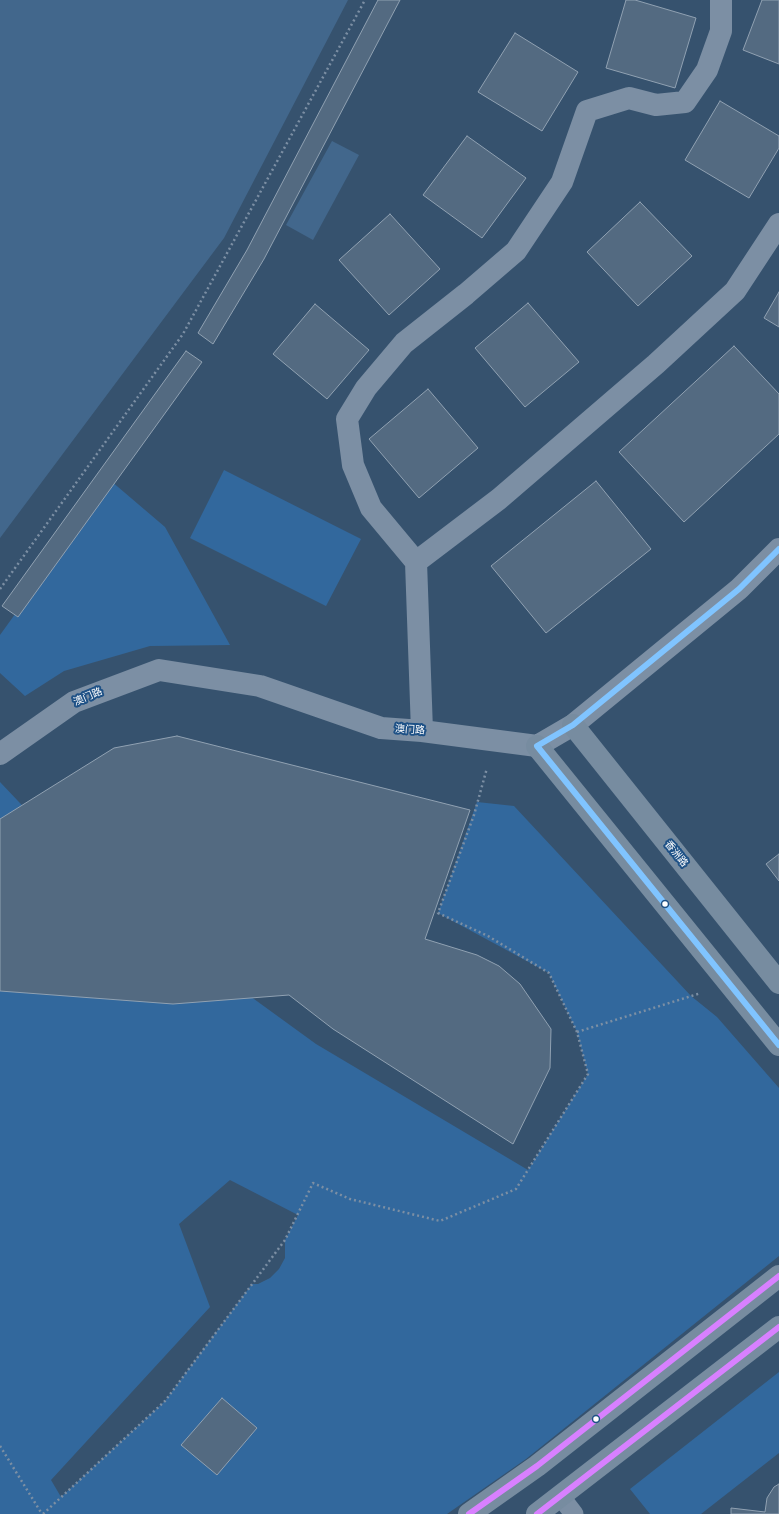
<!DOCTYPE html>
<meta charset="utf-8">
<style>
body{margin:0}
canvas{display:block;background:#36526e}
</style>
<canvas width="779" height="1514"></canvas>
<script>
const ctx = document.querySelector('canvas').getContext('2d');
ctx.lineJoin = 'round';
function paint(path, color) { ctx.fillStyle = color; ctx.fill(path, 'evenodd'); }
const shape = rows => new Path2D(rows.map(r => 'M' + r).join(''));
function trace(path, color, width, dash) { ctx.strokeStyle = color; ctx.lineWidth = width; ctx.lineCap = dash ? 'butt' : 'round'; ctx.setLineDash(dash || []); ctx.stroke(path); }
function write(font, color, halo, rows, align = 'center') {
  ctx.font = font + ' Arial,"Noto Sans SC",sans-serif'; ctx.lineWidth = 4; ctx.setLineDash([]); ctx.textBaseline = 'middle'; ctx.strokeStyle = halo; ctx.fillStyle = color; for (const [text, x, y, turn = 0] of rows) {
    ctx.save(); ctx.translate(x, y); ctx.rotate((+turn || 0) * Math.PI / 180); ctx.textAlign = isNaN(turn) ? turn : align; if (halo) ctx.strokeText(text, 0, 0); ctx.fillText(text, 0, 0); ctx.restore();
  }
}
paint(shape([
 [224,470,361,539,326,606,190,538],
 [111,481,165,527,230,645,150,646,64,671,25,696,0,673,0,635],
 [0,782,54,839,181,946,316,1044,528,1170,588,1074,577,1032,549,973,438,913,477,802,514,806,691,996,717,1017,779,1088,779,1256,526,1459,447,1514,0,1514],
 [230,1180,298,1215,285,1240,285,1258,279,1269,270,1278,258,1284,252,1284,165,1401,61,1497,51,1480,210,1307,179,1224],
 [779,1372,779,1453,701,1514,650,1514,630,1489]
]), '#32689d');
paint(shape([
 [0,0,348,0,224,238,0,538],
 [332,141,359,155,313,240,286,225]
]), '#42678c');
const building = shape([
 [378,0,400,0,264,259,213,344,198,333,247,250,378,0],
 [626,0,635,0,696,18,675,88,606,68,626,0],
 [762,0,779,0,779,64,743,50,762,0],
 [515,33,578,72,542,131,478,92,515,33],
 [720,101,779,136,779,148,749,198,685,160,720,101],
 [467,136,526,178,482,238,423,195,467,136],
 [640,202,692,256,638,306,587,252,640,202],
 [390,214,440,269,389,315,339,260,390,214],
 [779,292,779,327,764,318,779,292],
 [528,303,579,362,525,407,475,348,528,303],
 [315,304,369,350,327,399,273,354,315,304],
 [734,346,779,394,779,434,684,522,619,452,734,346],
 [186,351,202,362,18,617,2,606,186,351],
 [428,389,478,448,419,498,369,439,428,389],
 [596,481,651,549,546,633,491,566,596,481],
 [177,736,470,810,425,939,477,955,499,966,520,984,551,1029,550,1068,513,1144,333,1029,289,995,173,1004,0,991,0,819,114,748,177,736],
 [779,854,779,881,766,864,779,854],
 [222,1398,257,1428,217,1475,181,1445,222,1398],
 [779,1484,779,1514,731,1514,731,1508,765,1512,767,1498,774,1487,779,1484]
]);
paint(building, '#536a81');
trace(building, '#90a1b2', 1);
trace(shape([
 [0,589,183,334,365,0],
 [577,1032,701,993],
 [0,1446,42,1514],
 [43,1514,165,1401,285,1240,313,1183,350,1199,440,1221,516,1189,588,1074,577,1032,549,973,488,936,438,913,474,815,487,768]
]), '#7c8fa4', 2.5, [2, 3]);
trace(shape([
 [561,1497,574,1514]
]), '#7c8fa4', 19);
trace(shape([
 [416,562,371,508,353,465,347,419,366,388,404,343,466,294,516,251,562,182,587,111,629,98,656,105,685,102,707,70,721,31,721,0],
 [422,731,416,562,499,499,656,364,735,291,779,224],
 [0,754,74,702,159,670,260,686,381,728,422,731,537,746,573,725,739,589,779,549]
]), '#7c8fa4', 22);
trace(shape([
 [573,725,779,983],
 [537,746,779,1045],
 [469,1514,537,1466,779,1276],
 [537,1514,779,1327]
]), '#778ca0', 22);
trace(shape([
 [779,549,739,589,573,725,537,746,779,1045]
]), '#80c4ff', 6);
trace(shape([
 [469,1514,537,1466,779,1276],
 [537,1514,779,1327]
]), '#d880ff', 6);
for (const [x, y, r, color] of [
 [665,904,3.5,"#fff"],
 [596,1419,3.5,"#fff"]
]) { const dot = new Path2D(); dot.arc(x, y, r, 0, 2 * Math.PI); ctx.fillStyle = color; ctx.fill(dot); trace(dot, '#1e5186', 1.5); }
write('10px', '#fff', '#1e5186', [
 ["澳门路",88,697,-23],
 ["澳门路",410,730,4],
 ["香洲路",676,854,51]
]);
</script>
